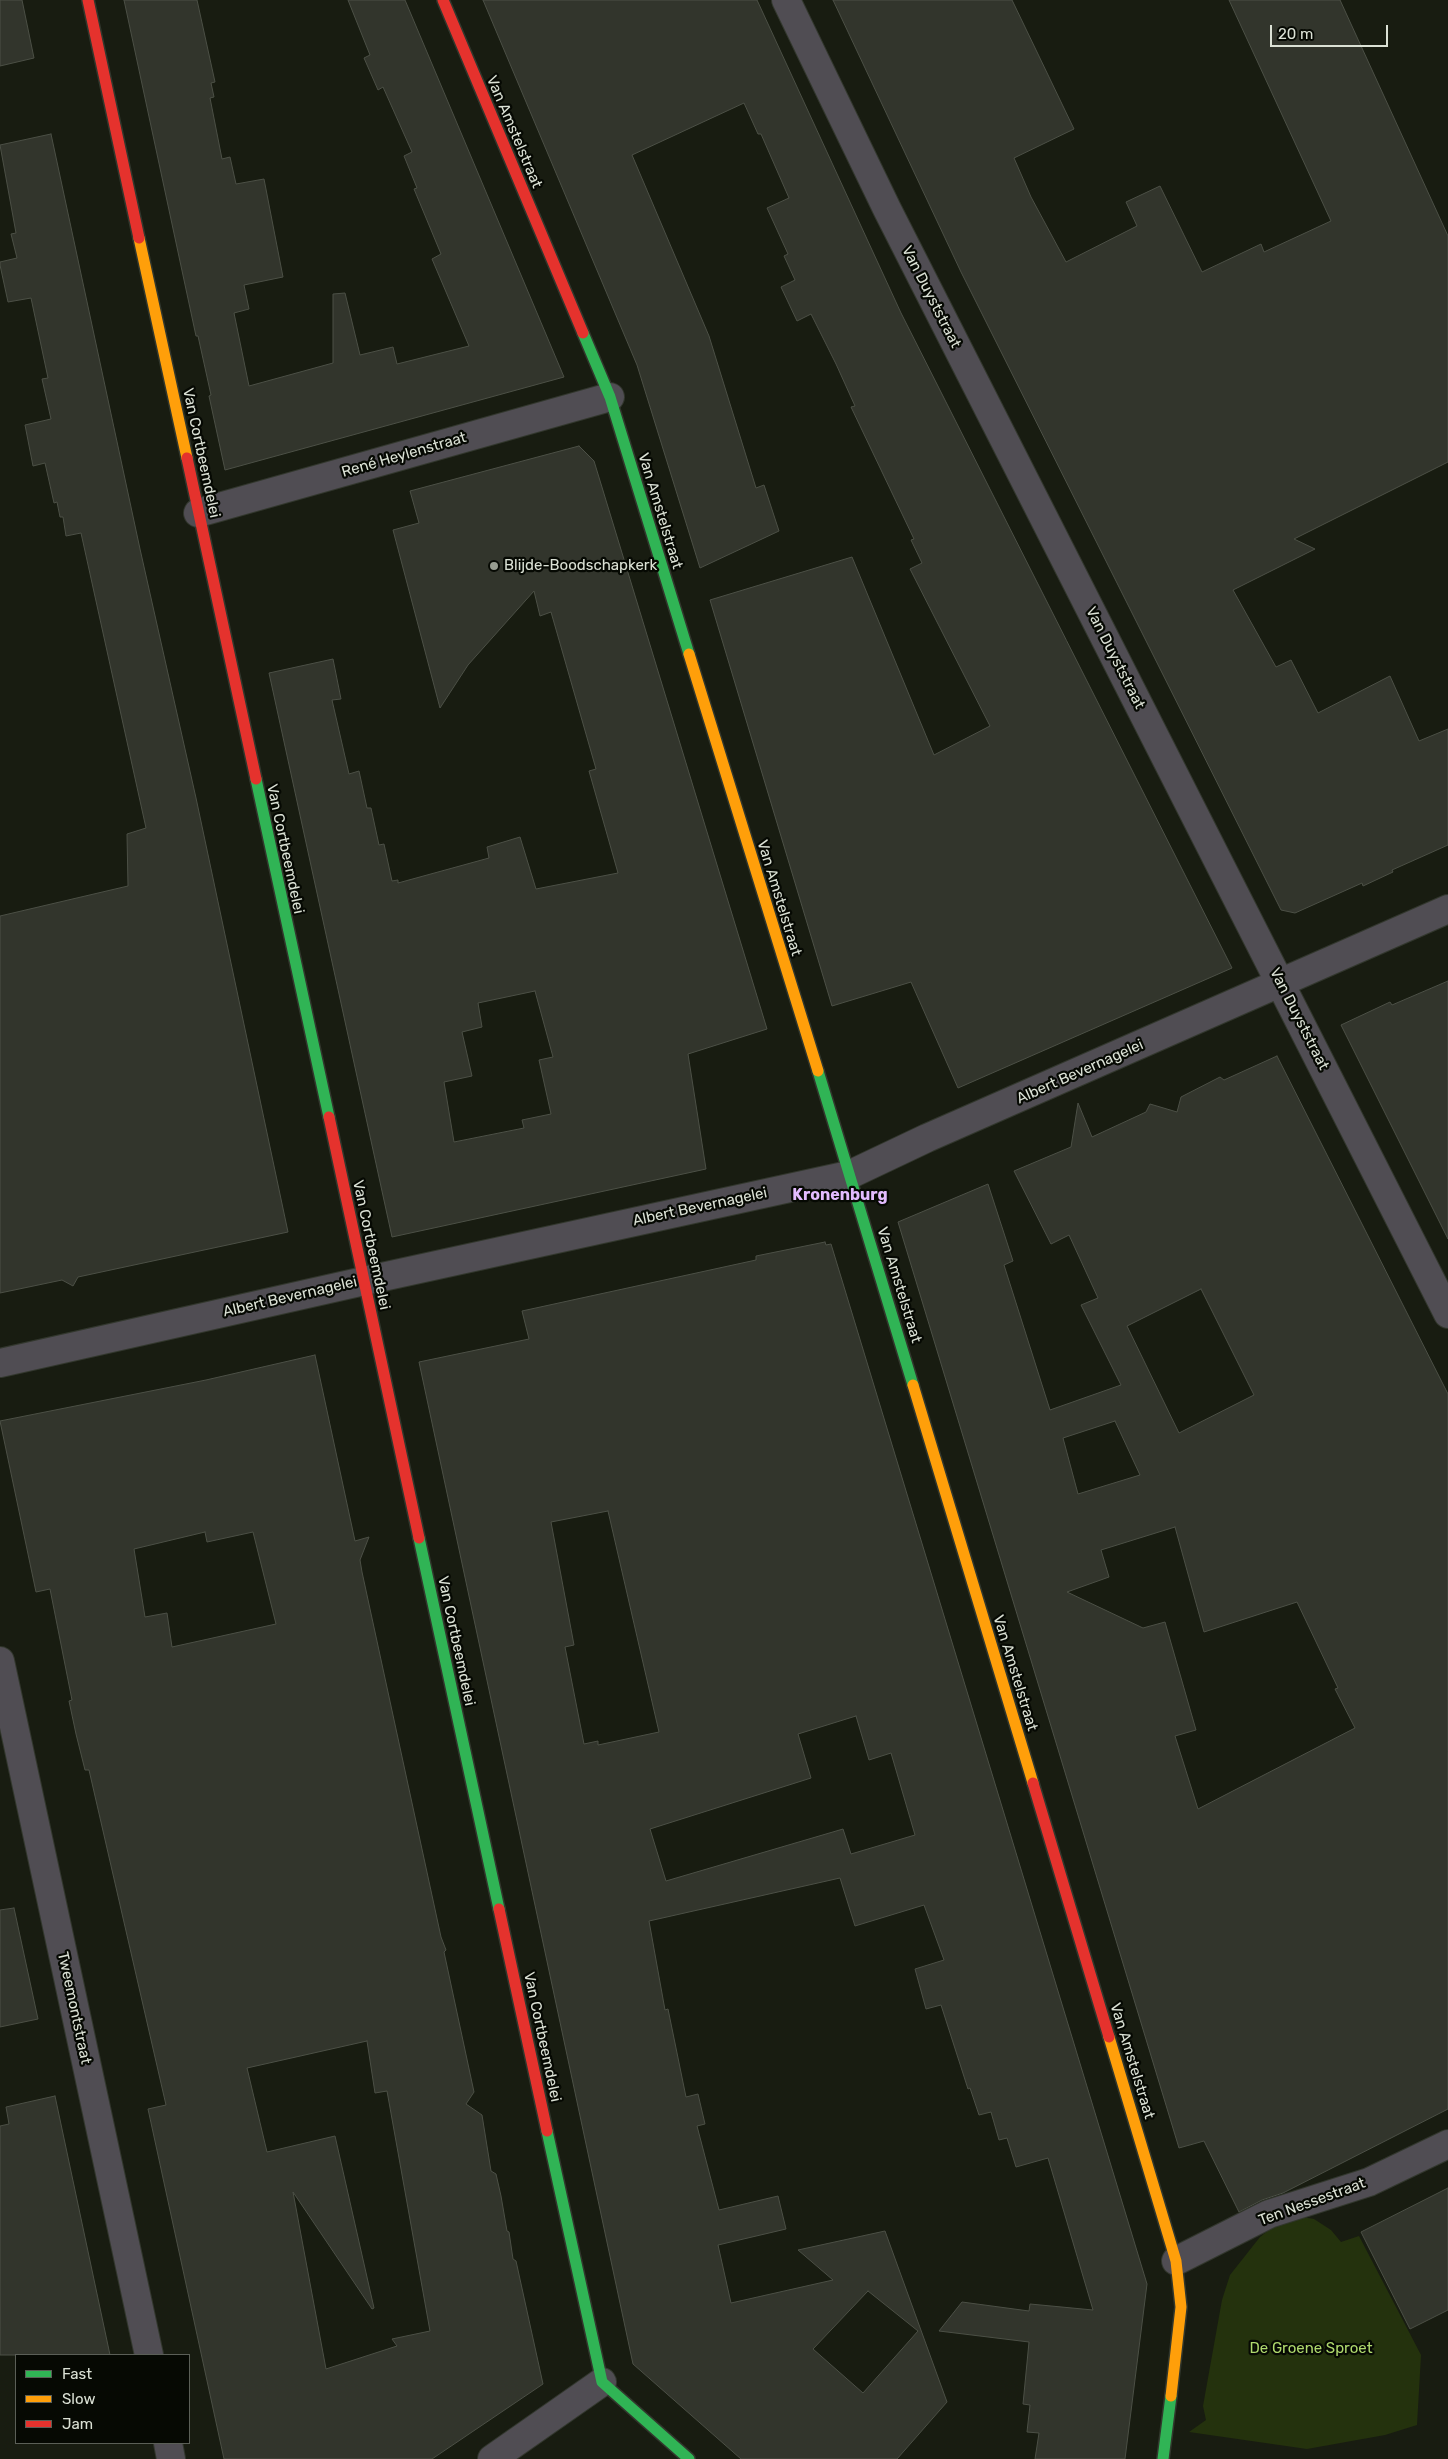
<!DOCTYPE html>
<meta charset="utf-8">
<style>
body{margin:0}
#map{position:relative;width:1448px;height:2459px;overflow:hidden;background:#181c11;font-family:Rubik,sans-serif}
canvas{display:block}
.legend{position:absolute;left:15px;top:2354px;width:175px;height:90px;box-sizing:border-box;background:#060903;border:1px solid #5b5f57;margin:0;padding:6px 9px;list-style:none;font-size:15px;color:#dbe1d5}
.legend li{display:flex;align-items:center;gap:10px;height:25px}
.legend b{width:25px;border:1px solid #5b5f57}
.scale{position:absolute;left:1270px;top:25px;width:118px;height:22px;box-sizing:border-box;border:2px solid #dbe1d5;border-top:0;padding-left:6px;font-size:15px;line-height:18px;white-space:nowrap;color:#dbe1d5;-webkit-text-stroke:4px #060903;paint-order:stroke}
</style>
<div id="map">
<canvas width="1448" height="2459"></canvas>
<ul class="legend">
<li><b style="height:6px;background:#30b455"></b>Fast</li>
<li><b style="height:6px;background:#ff9f0a"></b>Slow</li>
<li><b style="height:6px;background:#e5322d"></b>Jam</li>
</ul>
<div class="scale">20 m</div>
</div>
<script>
const ctx = document.querySelector('canvas').getContext('2d');
ctx.lineJoin = 'round';
function paint(path, color) { ctx.fillStyle = color; ctx.fill(path, 'evenodd'); }
const shape = rows => new Path2D(rows.map(r => 'M' + r).join(''));
function trace(path, color, width, dash) { ctx.strokeStyle = color; ctx.lineWidth = width; ctx.lineCap = dash ? 'butt' : 'round'; ctx.setLineDash(dash || []); ctx.stroke(path); }
function write(font, color, halo, rows, align = 'center') {
  ctx.font = font + ' Rubik,sans-serif'; ctx.lineWidth = 4.5; ctx.setLineDash([]); ctx.textBaseline = 'middle'; ctx.strokeStyle = halo; ctx.fillStyle = color; for (const [text, x, y, turn = 0] of rows) {
    ctx.save(); ctx.translate(x, y); ctx.rotate((+turn || 0) * Math.PI / 180); ctx.textAlign = isNaN(turn) ? turn : align; if (halo) ctx.strokeText(text, 0, 0); ctx.fillText(text, 0, 0); ctx.restore();
  }
}
paint(shape([
 [1302,2217,1314,2219,1331,2230,1341,2242,1359,2236,1421,2355,1417,2425,1385,2435,1307,2449,1189,2432,1206,2420,1203,2406,1222,2300,1230,2275,1260,2237,1280,2221]
]), '#24320d');
const building = shape([
 [0,0,22,0,34,58,0,66,0,0],
 [124,0,197,0,215,82,211,83,214,97,210,98,222,159,230,157,236,184,264,179,283,277,244,285,249,309,234,313,249,386,333,363,333,294,345,293,360,355,393,347,397,364,469,346,432,259,441,254,414,189,417,188,404,156,412,152,383,87,378,90,364,58,370,55,348,0,405,0,564,377,225,470,209,396,211,395,198,336,196,336,124,0],
 [483,0,757,0,901,313,1232,968,958,1088,911,982,832,1006,710,600,852,557,934,755,990,726,910,569,922,563,911,540,914,539,851,407,855,406,836,364,811,314,797,321,781,287,795,280,784,256,788,254,767,208,789,198,761,134,758,134,744,103,632,155,709,336,756,488,764,485,779,531,700,568,637,365,483,0],
 [833,0,1012,0,1074,129,1014,158,1031,197,1066,262,1137,226,1126,202,1160,186,1202,272,1261,244,1264,252,1331,221,1229,0,1340,0,1448,236,1448,462,1294,539,1315,549,1233,590,1276,667,1291,660,1318,713,1390,676,1419,741,1448,729,1448,845,1392,870,1393,872,1363,886,1362,883,1295,913,1281,910,961,272,833,0],
 [51,134,140,549,196,798,288,1232,78,1277,73,1286,62,1280,0,1293,0,916,128,886,127,834,146,828,81,533,66,536,63,517,60,517,57,502,54,503,45,463,33,466,25,425,51,419,42,379,48,378,31,298,8,302,0,265,0,262,17,258,11,234,16,233,0,145,51,134],
 [579,446,594,461,767,1029,688,1054,706,1169,392,1237,269,673,333,659,341,699,332,700,349,774,359,771,367,808,371,808,379,845,384,844,392,881,398,880,398,883,489,858,487,847,520,837,536,889,618,873,589,771,596,769,551,612,540,616,534,591,468,665,440,708,393,530,419,523,410,491,579,446],
 [535,991,553,1057,539,1060,551,1114,522,1120,524,1128,454,1142,444,1082,472,1076,462,1032,482,1027,478,1003,535,991],
 [1448,981,1448,1239,1341,1025,1390,1002,1392,1005,1448,981],
 [1277,1056,1448,1394,1448,2109,1283,2193,1262,2200,1239,2212,1204,2141,1179,2148,898,1222,988,1184,1013,1261,1004,1265,1050,1410,1121,1385,1081,1305,1098,1298,1069,1235,1051,1244,1014,1171,1071,1147,1078,1103,1092,1137,1146,1112,1150,1104,1177,1112,1181,1097,1220,1077,1224,1080,1277,1056],
 [1201,1289,1254,1395,1179,1433,1127,1326,1201,1289],
 [1115,1421,1140,1475,1078,1494,1063,1438,1115,1421],
 [1175,1527,1204,1632,1297,1602,1338,1688,1335,1689,1355,1728,1198,1809,1175,1736,1196,1730,1165,1622,1143,1628,1067,1592,1109,1577,1101,1550,1175,1527],
 [825,1242,826,1245,831,1244,1147,2284,1125,2459,1035,2459,1039,2433,1027,2432,1030,2405,1023,2404,1029,2342,939,2331,962,2302,1029,2311,1030,2304,1093,2310,1048,2158,1016,2167,1007,2138,999,2140,991,2112,979,2115,970,2088,968,2089,941,2005,926,2009,915,1969,944,1960,924,1905,855,1926,840,1878,649,1921,665,2010,668,2009,686,2097,698,2094,705,2124,697,2126,719,2210,778,2196,786,2229,718,2245,731,2303,833,2280,798,2250,885,2231,947,2402,897,2459,741,2459,633,2364,419,1362,529,1339,522,1311,756,1260,756,1256,825,1242],
 [608,1511,659,1732,598,1745,598,1741,584,1744,565,1647,574,1645,551,1522,608,1511],
 [856,1716,869,1760,891,1753,915,1835,851,1854,843,1829,666,1881,650,1829,811,1778,798,1734,856,1716],
 [868,2291,918,2331,863,2393,813,2349,868,2291],
 [315,1355,355,1541,369,1537,360,1560,362,1572,441,1937,446,1950,444,1952,474,2092,466,2104,482,2115,491,2171,496,2174,501,2196,507,2231,509,2232,513,2259,516,2261,543,2384,432,2459,224,2459,148,2109,166,2105,89,1770,85,1770,76,1734,69,1701,72,1700,50,1589,36,1592,0,1421,206,1380,315,1355],
 [205,1532,207,1542,253,1532,276,1624,172,1647,167,1613,145,1617,134,1549,205,1532],
 [367,2041,375,2093,387,2091,430,2331,392,2339,397,2346,326,2369,293,2192,372,2309,374,2308,335,2136,267,2152,247,2068,367,2041],
 [14,1908,38,2019,0,2027,0,1910,14,1908],
 [55,2096,110,2355,0,2355,0,2126,9,2124,6,2107,55,2096],
 [1448,2188,1448,2310,1410,2329,1361,2232,1448,2188]
]);
paint(building, '#32352c');
trace(building, '#4c5046', 1);
const street = shape([
 [786,0,887,209,1448,1314],
 [198,513,610,397],
 [0,1363,364,1281,849,1175,927,1138,1448,909],
 [0,1661,149,2355],
 [1176,2261,1269,2214,1369,2182,1448,2144],
 [168,2443,171,2459],
 [492,2459,602,2382]
]);
const fast = shape([
 [583,333,610,397,689,654],
 [256,779,329,1117],
 [818,1071,913,1385],
 [419,1538,499,1909],
 [547,2131,602,2382,689,2459],
 [1163,2459,1171,2396]
]);
const slow = shape([
 [139,238,187,458],
 [689,654,818,1071],
 [913,1385,1033,1783],
 [1109,2037,1176,2261,1181,2307,1171,2396]
]);
const jam = shape([
 [88,0,139,238],
 [443,0,583,333],
 [187,458,256,779],
 [329,1117,419,1538],
 [1033,1783,1109,2037],
 [499,1909,547,2131]
]);
trace(street, '#32372d', 30);
trace(fast, '#32372d', 14);
trace(slow, '#32372d', 14);
trace(jam, '#32372d', 14);
trace(street, '#504d53', 28);
trace(fast, '#30b455', 11);
trace(slow, '#ff9f0a', 11);
trace(jam, '#e5322d', 11);
for (const [x, y, r, color] of [
 [494,566,5,"#979c90"]
]) { const dot = new Path2D(); dot.arc(x, y, r, 0, 2 * Math.PI); ctx.fillStyle = color; ctx.fill(dot); trace(dot, '#060903', 2); }
write('15px', '#dbe1d5', '#060903', [
 ["Van Amstelstraat",514,132,67],
 ["Van Duyststraat",931,297,63],
 ["Van Cortbeemdelei",201,453,78],
 ["René Heylenstraat",404,455,-16],
 ["Van Amstelstraat",660,511,73],
 ["Van Duyststraat",1115,658,63],
 ["Van Cortbeemdelei",285,849,78],
 ["Van Amstelstraat",779,898,73],
 ["Van Duyststraat",1299,1019,63],
 ["Albert Bevernagelei",1080,1072,-24],
 ["Albert Bevernagelei",700,1207,-12],
 ["Van Cortbeemdelei",371,1245,78],
 ["Van Amstelstraat",899,1285,73],
 ["Albert Bevernagelei",290,1297,-13],
 ["Van Cortbeemdelei",456,1641,78],
 ["Van Amstelstraat",1015,1673,73],
 ["Tweemontstraat",74,2008,78],
 ["Van Cortbeemdelei",542,2037,78],
 ["Van Amstelstraat",1132,2061,73],
 ["Ten Nessestraat",1312,2202,-20]
]);
write('15px', '#dbe1d5', '#060903', [
 ["Blijde-Boodschapkerk",504,566]
], 'left');
write('15px', '#afd96d', '#060903', [
 ["De Groene Sproet",1311,2349]
]);
write('bold 16px', '#e2bbfe', '#060903', [
 ["Kronenburg",840,1195]
]);
</script>
